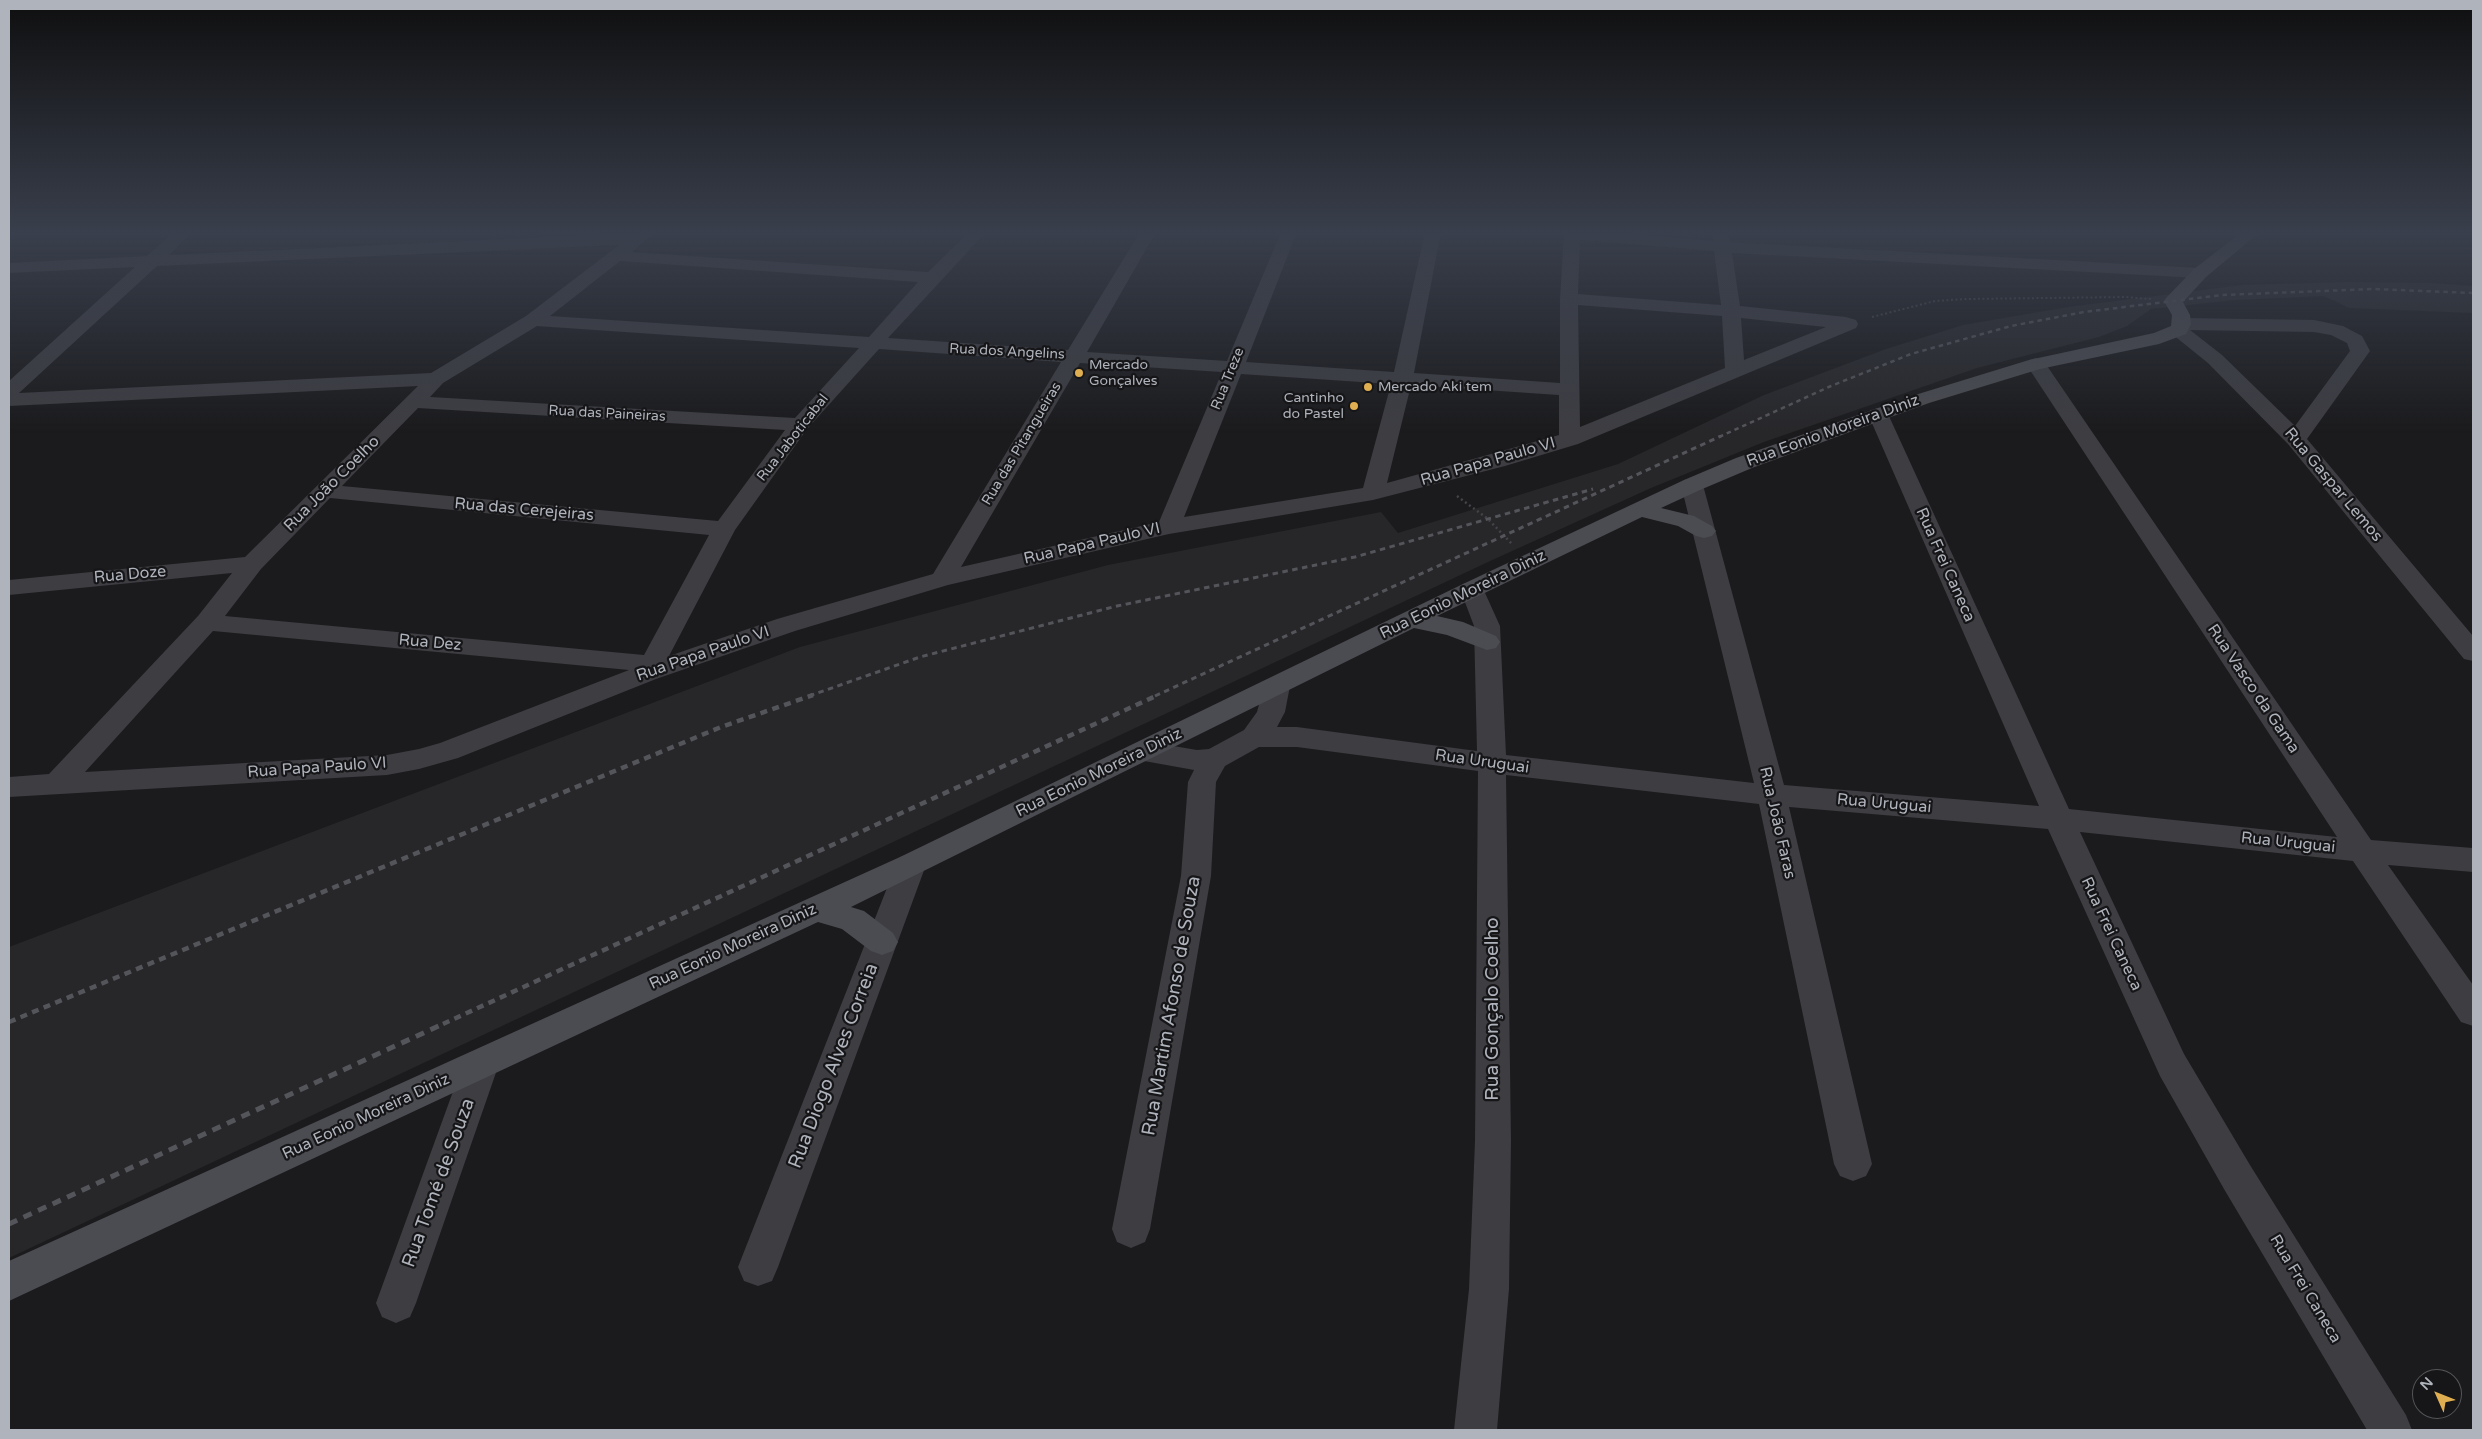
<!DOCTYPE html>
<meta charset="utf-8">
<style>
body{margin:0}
#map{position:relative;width:2482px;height:1439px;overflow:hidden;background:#1b1b1d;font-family:"Varela Round",sans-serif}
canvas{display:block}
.frame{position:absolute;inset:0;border:10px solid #afb3bb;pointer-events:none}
.north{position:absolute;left:2412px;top:1369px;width:50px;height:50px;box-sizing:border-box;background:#161618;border:1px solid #535559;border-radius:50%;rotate:314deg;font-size:14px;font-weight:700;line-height:20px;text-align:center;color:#afb3bb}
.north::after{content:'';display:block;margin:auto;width:18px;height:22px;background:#dfae51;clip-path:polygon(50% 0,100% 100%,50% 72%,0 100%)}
</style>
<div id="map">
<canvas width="2482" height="1439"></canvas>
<div class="frame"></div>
<div class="north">N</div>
</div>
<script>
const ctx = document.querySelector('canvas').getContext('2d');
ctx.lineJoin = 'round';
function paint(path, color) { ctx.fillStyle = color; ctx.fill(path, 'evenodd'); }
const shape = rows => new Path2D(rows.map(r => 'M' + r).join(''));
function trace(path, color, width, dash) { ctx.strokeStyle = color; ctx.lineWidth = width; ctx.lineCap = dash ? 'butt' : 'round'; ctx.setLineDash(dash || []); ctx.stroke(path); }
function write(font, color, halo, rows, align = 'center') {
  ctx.font = font + ' "Varela Round",sans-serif'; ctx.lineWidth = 4.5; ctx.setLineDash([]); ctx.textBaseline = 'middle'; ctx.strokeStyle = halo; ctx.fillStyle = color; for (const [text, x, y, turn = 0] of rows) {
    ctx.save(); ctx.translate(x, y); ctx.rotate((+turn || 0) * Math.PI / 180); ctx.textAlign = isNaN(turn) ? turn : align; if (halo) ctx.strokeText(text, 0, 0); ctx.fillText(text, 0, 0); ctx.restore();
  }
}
paint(shape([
 [2348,282,2431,283,2473,286,2473,313,2349,308,2324,296,2236,300,2151,309,2127,326,2099,337,1977,368,1764,442,1651,488,1488,562,9,1258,9,947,800,647,1108,565,1381,512,1398,533,1618,464,1764,395,1886,349,1963,325,2068,307,2242,285]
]), '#27272a');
trace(shape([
 [1872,317,1935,301,1966,299,2125,297,2151,299]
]), '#434449', 2, [2, 2.5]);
trace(shape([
 [1457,496,1488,519,1512,544]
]), '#434449', 2.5, [2, 3]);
paint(shape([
 [174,232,192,232,169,255,655,232,632,252,928,272,969,232,986,232,888,338,1068,350,1140,232,1156,232,1087,352,1227,361,1281,232,1297,232,1246,362,1394,372,1425,232,1441,232,1414,373,1560,383,1560,299,1564,232,1604,232,1713,241,1712,232,1728,232,1730,242,2200,268,2206,269,2209,273,2206,277,2200,278,1732,253,1740,306,1846,317,1856,320,1858,324,1856,328,1578,444,1505,466,1373,500,1169,534,948,585,795,631,656,679,458,758,419,769,387,775,9,797,9,777,49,774,198,616,232,573,9,595,9,580,245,557,418,386,9,406,9,381,135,267,9,273,9,263,147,256,174,232],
 [1580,240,1714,251,1721,305,1578,294,1580,240],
 [619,245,526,316,431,373,19,393,157,266,619,245],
 [620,261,918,282,869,337,550,316,620,261],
 [1578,305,1722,316,1725,368,1580,427,1578,305],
 [1741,318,1826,327,1744,360,1741,318],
 [537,326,859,348,795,418,430,397,443,383,537,326],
 [879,349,1061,362,933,574,777,619,669,656,735,530,807,429,879,349],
 [1080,363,1222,372,1159,522,961,567,1080,363],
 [1241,374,1391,384,1363,488,1184,517,1241,374],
 [1411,385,1559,395,1559,435,1387,483,1411,385],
 [418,408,785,430,718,521,342,486,418,408],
 [330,498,709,535,644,655,225,616,261,569,330,498],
 [213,631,629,670,440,743,419,749,387,755,85,772,213,631],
 [2182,318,2314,320,2343,326,2362,336,2370,351,2307,439,2473,636,2473,661,2464,659,2288,444,2208,363,2172,334,2170,330,2174,326,2173,324,2175,320,2182,318],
 [2190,330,2314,332,2331,335,2347,343,2350,351,2295,426,2222,355,2190,330],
 [2036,358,2043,360,2371,840,2473,848,2473,872,2388,865,2473,985,2473,1026,2461,1022,2353,861,2080,832,2184,1054,2250,1165,2406,1415,2412,1430,2367,1430,2224,1189,2160,1076,2048,829,1789,807,1872,1164,1866,1176,1853,1181,1840,1176,1834,1164,1759,804,1506,775,1511,1141,1509,1289,1497,1430,1454,1430,1469,1289,1475,1141,1478,771,1297,747,1259,747,1225,766,1216,782,1211,876,1150,1229,1145,1242,1131,1248,1117,1242,1112,1229,1181,876,1188,782,1194,770,1144,761,1134,758,1130,751,1134,744,1144,741,1197,750,1209,749,1244,730,1257,712,1264,686,1268,680,1277,677,1286,680,1290,686,1285,712,1277,727,1297,727,1477,751,1474,626,1460,589,1463,584,1472,581,1481,584,1500,626,1506,755,1754,783,1681,485,1684,480,1692,478,1700,480,1703,485,1784,785,2039,806,1868,414,1871,410,1878,408,1885,410,1888,414,2069,809,2337,837,2026,364,2029,360,2036,358],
 [911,853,922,857,926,865,778,1267,772,1281,758,1286,744,1281,738,1267,896,865,900,857,911,853],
 [481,1049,493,1053,499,1064,416,1303,410,1317,396,1323,382,1317,376,1303,463,1064,469,1053,481,1049]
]), '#3d3d42');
paint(shape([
 [2242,232,2260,232,2206,277,2183,302,2190,315,2191,324,2186,334,2159,344,2040,369,1929,403,1752,468,1700,490,1661,508,1694,516,1712,526,1716,531,1712,536,1704,538,1696,536,1678,526,1642,517,1437,616,1463,622,1496,636,1500,642,1496,648,1487,650,1447,635,1414,628,851,907,864,911,893,933,898,942,893,951,882,955,871,951,842,929,818,922,9,1301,9,1261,900,857,1463,584,1684,480,1736,458,1915,395,2029,360,2154,333,2171,326,2172,315,2164,301,2167,297,2194,269,2242,232]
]), '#4b4c51');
trace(shape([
 [1719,437,1831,386,1911,354,2011,326,2084,312,2222,295,2373,289,2473,293]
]), '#54555a', 2.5, [4.5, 4]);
trace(shape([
 [809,696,920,657,1117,606,1355,557,1593,489],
 [1155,696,1721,436]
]), '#54555a', 3, [5.5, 4.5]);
trace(shape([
 [9,1022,721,727,813,695],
 [443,1024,1158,695]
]), '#54555a', 4.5, [7, 5.5]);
trace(shape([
 [9,1224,445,1023]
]), '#54555a', 5, [9, 7]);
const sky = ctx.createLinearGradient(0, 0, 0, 433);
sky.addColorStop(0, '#0f0f10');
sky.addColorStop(0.54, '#393f4c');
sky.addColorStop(1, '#393f4c00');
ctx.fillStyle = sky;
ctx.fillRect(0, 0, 2482, 433);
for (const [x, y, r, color] of [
 [1079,373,5,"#dfae51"],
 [1368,387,5,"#dfae51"],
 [1354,406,5,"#dfae51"]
]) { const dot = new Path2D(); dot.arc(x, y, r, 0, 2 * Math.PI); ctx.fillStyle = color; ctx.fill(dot); trace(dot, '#161618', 2); }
write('14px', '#afb3bb', '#161618', [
 ["Rua dos Angelins",1007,352,3],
 ["Rua Treze",1228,379,-68],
 ["Rua das Paineiras",607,414,3],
 ["Rua Jaboticabal",793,438,-52],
 ["Rua das Pitangueiras",1022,444,-59]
]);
write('14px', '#afb3bb', '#161618', [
 ["Mercado",1089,365],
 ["Gonçalves",1089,381],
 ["Mercado Aki tem",1378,387],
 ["Cantinho",1344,398,"right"],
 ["do Pastel",1344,414,"right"]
], 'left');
write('16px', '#afb3bb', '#161618', [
 ["Rua Eonio Moreira Diniz",1833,431,-20],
 ["Rua Papa Paulo VI",1488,462,-16],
 ["Rua João Coelho",332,484,-45],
 ["Rua Gaspar Lemos",2333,485,50],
 ["Rua das Cerejeiras",524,510,5],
 ["Rua Papa Paulo VI",1092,544,-13],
 ["Rua Frei Caneca",1945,565,66],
 ["Rua Doze",130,575,-5],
 ["Rua Eonio Moreira Diniz",1463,595,-26],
 ["Rua Dez",430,643,5],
 ["Rua Papa Paulo VI",703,654,-19],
 ["Rua Vasco da Gama",2253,689,56],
 ["Rua Uruguai",1482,762,8],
 ["Rua Papa Paulo VI",317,768,-4],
 ["Rua Eonio Moreira Diniz",1099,773,-26],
 ["Rua Uruguai",1884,804,5],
 ["Rua João Faras",1777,823,77],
 ["Rua Uruguai",2288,843,6],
 ["Rua Frei Caneca",2111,934,65],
 ["Rua Eonio Moreira Diniz",733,947,-25],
 ["Rua Eonio Moreira Diniz",366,1117,-25],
 ["Rua Frei Caneca",2305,1289,59]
]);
write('19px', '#afb3bb', '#161618', [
 ["Rua Martim Afonso de Souza",1172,1006,-80],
 ["Rua Gonçalo Coelho",1493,1009,-90],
 ["Rua Diogo Alves Correia",834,1066,-69],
 ["Rua Tomé de Souza",439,1183,-70]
]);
</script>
